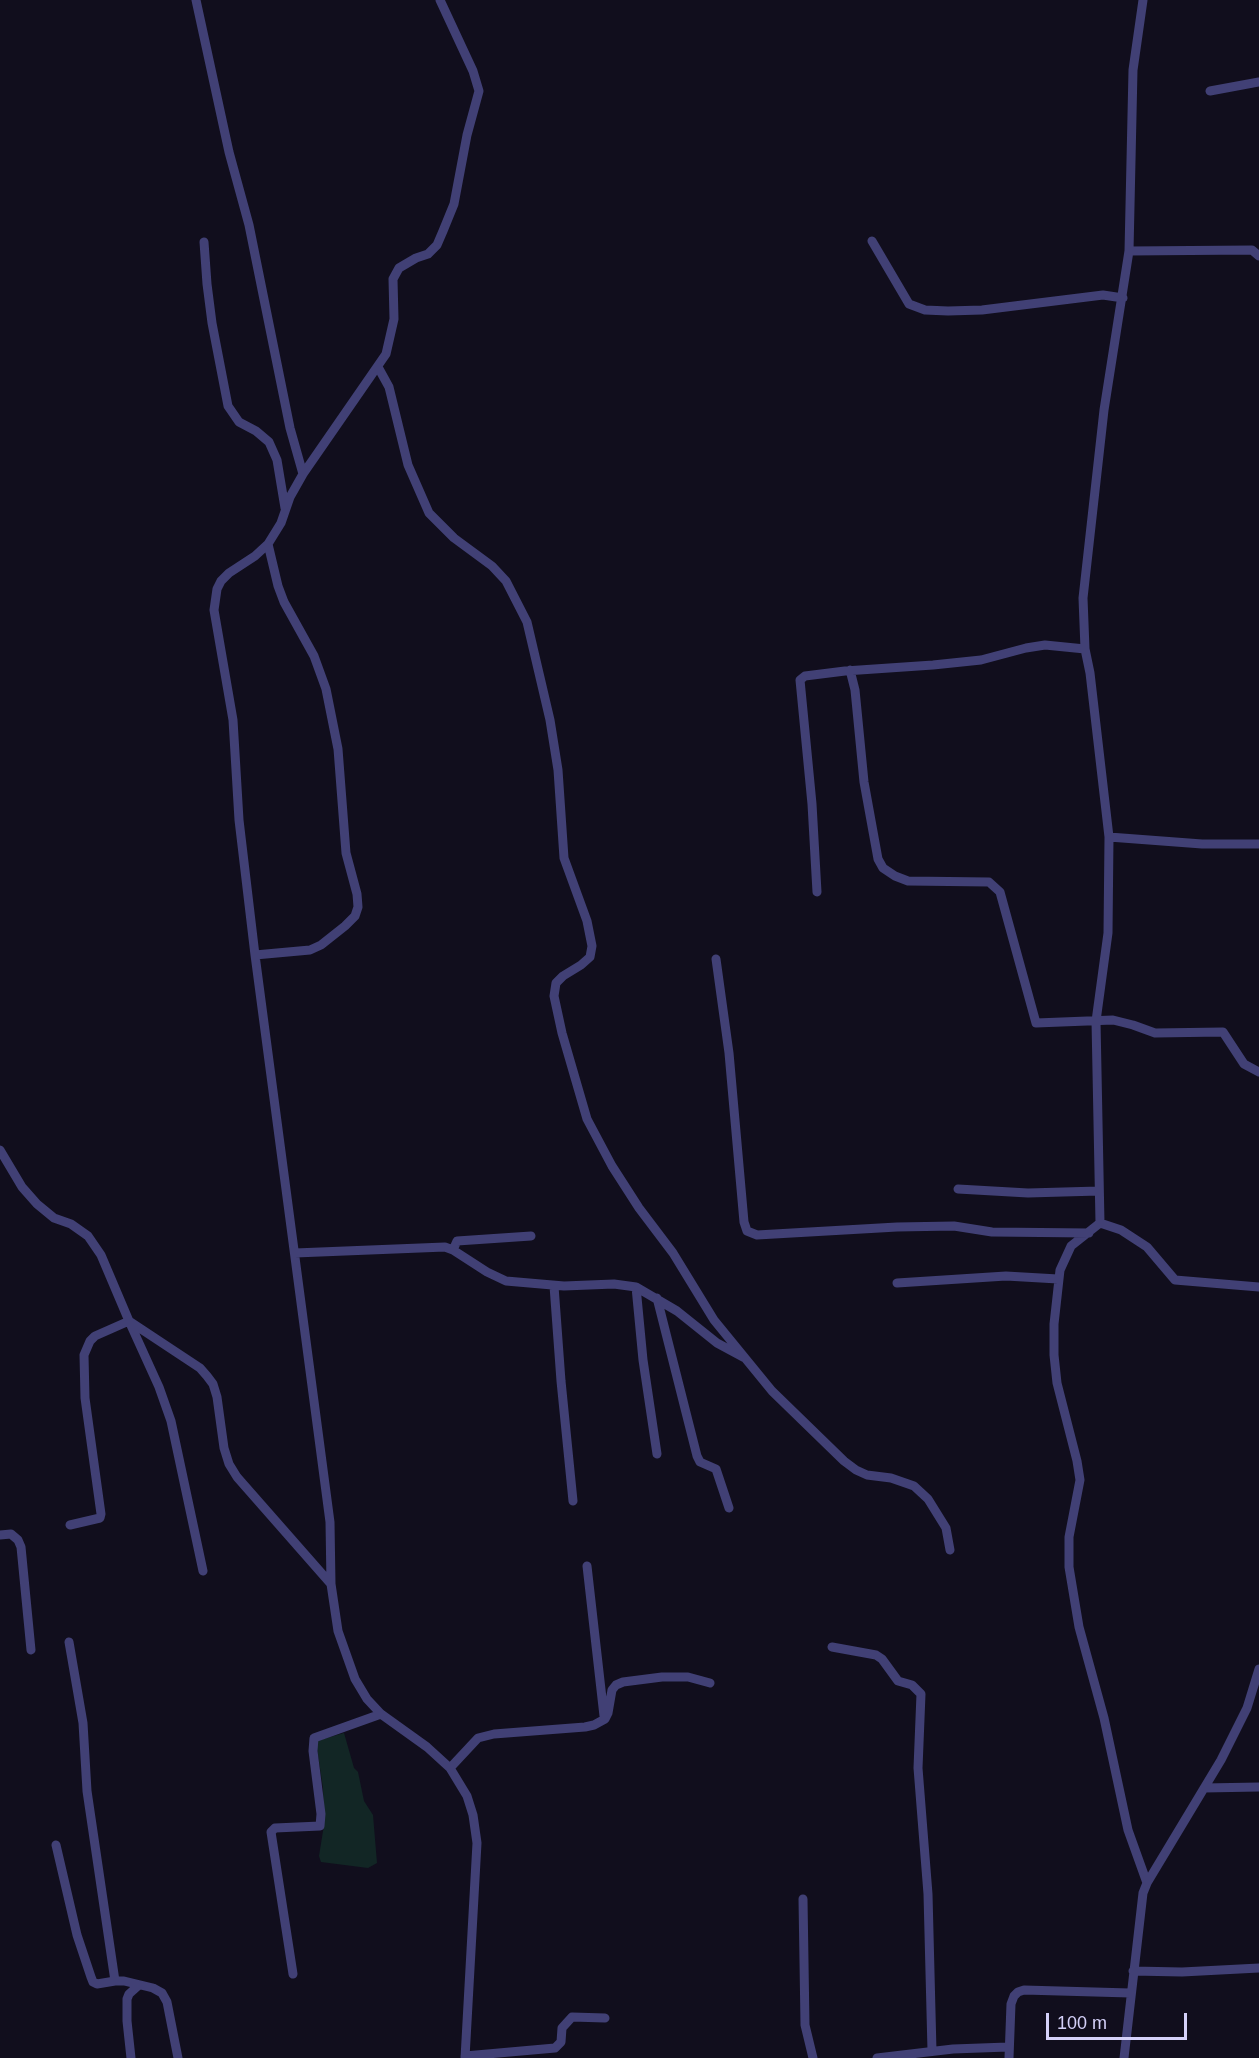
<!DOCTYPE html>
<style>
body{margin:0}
#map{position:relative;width:1259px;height:2058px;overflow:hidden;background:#110e1d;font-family:Helvetica,sans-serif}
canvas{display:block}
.scale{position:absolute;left:1046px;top:2013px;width:141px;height:27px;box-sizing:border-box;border:3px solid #d5d1f9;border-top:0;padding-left:8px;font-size:18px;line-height:21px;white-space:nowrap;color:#d5d1f9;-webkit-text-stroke:4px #110e1d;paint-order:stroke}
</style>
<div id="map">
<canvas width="1259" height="2058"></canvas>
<div class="scale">100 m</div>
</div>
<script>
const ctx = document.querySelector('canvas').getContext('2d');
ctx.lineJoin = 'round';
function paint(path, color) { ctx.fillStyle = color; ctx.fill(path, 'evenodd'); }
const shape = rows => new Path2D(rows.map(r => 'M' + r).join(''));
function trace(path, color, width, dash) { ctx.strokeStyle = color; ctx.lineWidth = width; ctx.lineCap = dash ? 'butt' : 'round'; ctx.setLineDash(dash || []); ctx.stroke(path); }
paint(shape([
 [344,1733,354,1768,358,1772,364,1801,373,1815,377,1863,368,1868,321,1862,319,1856,324,1825,323,1788,316,1741]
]), '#122625');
trace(shape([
 [196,0,229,152,249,225,290,428,303,474],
 [440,0,473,71,479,91,467,135,454,204,443,231,437,245,428,254,416,258,399,268,393,279,394,319,386,354,303,474,290,497,281,523,268,544,255,556,229,573,221,581,217,589,214,610,233,720,239,820,255,955,330,1522,331,1584,338,1631,355,1679,367,1699,381,1714,427,1747,450,1768,467,1796,473,1815,477,1843,465,2058],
 [1143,0,1133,70,1129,251,1104,410,1083,598,1085,649,1090,673,1109,837,1108,933,1096,1021,1100,1223,1071,1246,1060,1270,1054,1324,1054,1355,1057,1383,1077,1461,1080,1480,1069,1537,1069,1567,1079,1627,1104,1718,1128,1830,1147,1883],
 [1210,91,1259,82],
 [872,241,909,304,925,310,948,311,982,310,1103,295,1123,298],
 [204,242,207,284,212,323,228,406,239,422,256,431,269,442,277,460,285,508],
 [1129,251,1252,250,1259,256],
 [378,367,389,387,408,465,429,513,454,538,492,566,506,581,527,622,550,720,558,770,564,858,587,921,592,946,590,957,581,965,563,976,556,983,554,996,562,1033,587,1119,612,1166,639,1208,673,1253,714,1320,772,1391,844,1461,856,1470,867,1475,891,1478,914,1486,928,1499,946,1528,950,1550],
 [850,670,855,690,864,782,878,859,883,868,895,876,908,881,989,882,1000,892,1036,1023,1113,1020,1133,1025,1155,1033,1223,1032,1244,1064,1259,1072],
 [1109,837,1202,844,1259,844],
 [817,892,812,804,800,680,805,676,845,671,933,665,981,660,1026,648,1045,645,1085,649],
 [255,955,310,950,321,945,345,926,355,916,358,907,357,894,346,853,338,749,326,689,314,656,284,602,278,586,268,544],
 [716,959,729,1053,744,1222,747,1231,757,1235,897,1227,954,1226,992,1232,1089,1233],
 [0,1150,22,1187,37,1204,54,1218,71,1224,88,1236,101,1255,129,1321,200,1368,207,1376,213,1384,217,1397,224,1448,229,1464,237,1477,331,1584],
 [958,1189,1028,1193,1099,1191],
 [1100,1223,1121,1230,1147,1247,1175,1280,1259,1287],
 [453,1250,457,1241,531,1236],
 [295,1253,445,1247,453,1250,487,1272,506,1281,564,1286,614,1284,636,1287,677,1311,717,1343,743,1357],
 [897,1283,1006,1276,1058,1279],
 [554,1286,561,1381,573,1501],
 [636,1287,643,1360,657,1454],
 [657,1298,697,1456,700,1462,716,1469,729,1508],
 [70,1525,100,1518,101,1514,85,1398,84,1355,90,1341,95,1336,129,1321,159,1387,171,1421,203,1571],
 [0,1535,11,1534,18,1540,21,1547,31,1650],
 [587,1566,604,1716],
 [69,1642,83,1723,87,1791,115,1981,124,1981,153,1988,162,1993,167,2002,178,2058],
 [832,1647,876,1655,882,1659,898,1681,912,1685,921,1694,918,1768,928,1894,932,2051],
 [450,1768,478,1738,494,1734,585,1727,594,1725,605,1719,608,1713,612,1690,616,1685,623,1682,662,1677,688,1677,710,1683],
 [1204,1788,1259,1787],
 [56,1845,77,1935,91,1977,93,1982,97,1984,115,1981],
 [803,1899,805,2025,813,2058],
 [1133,1971,1182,1972,1259,1968],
 [293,1974,271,1832,275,1828,320,1826,321,1814,313,1751,314,1738,381,1714],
 [465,2056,555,2048,561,2042,562,2028,572,2017,605,2018],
 [131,2058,127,2021,127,1999,129,1994,139,1985],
 [877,2058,953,2049,1008,2047],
 [1009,2058,1011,2004,1014,1996,1018,1992,1024,1990,1130,1993],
 [1124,2058,1143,1893,1147,1883,1221,1760,1247,1708,1259,1669]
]), '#414075', 9);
</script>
